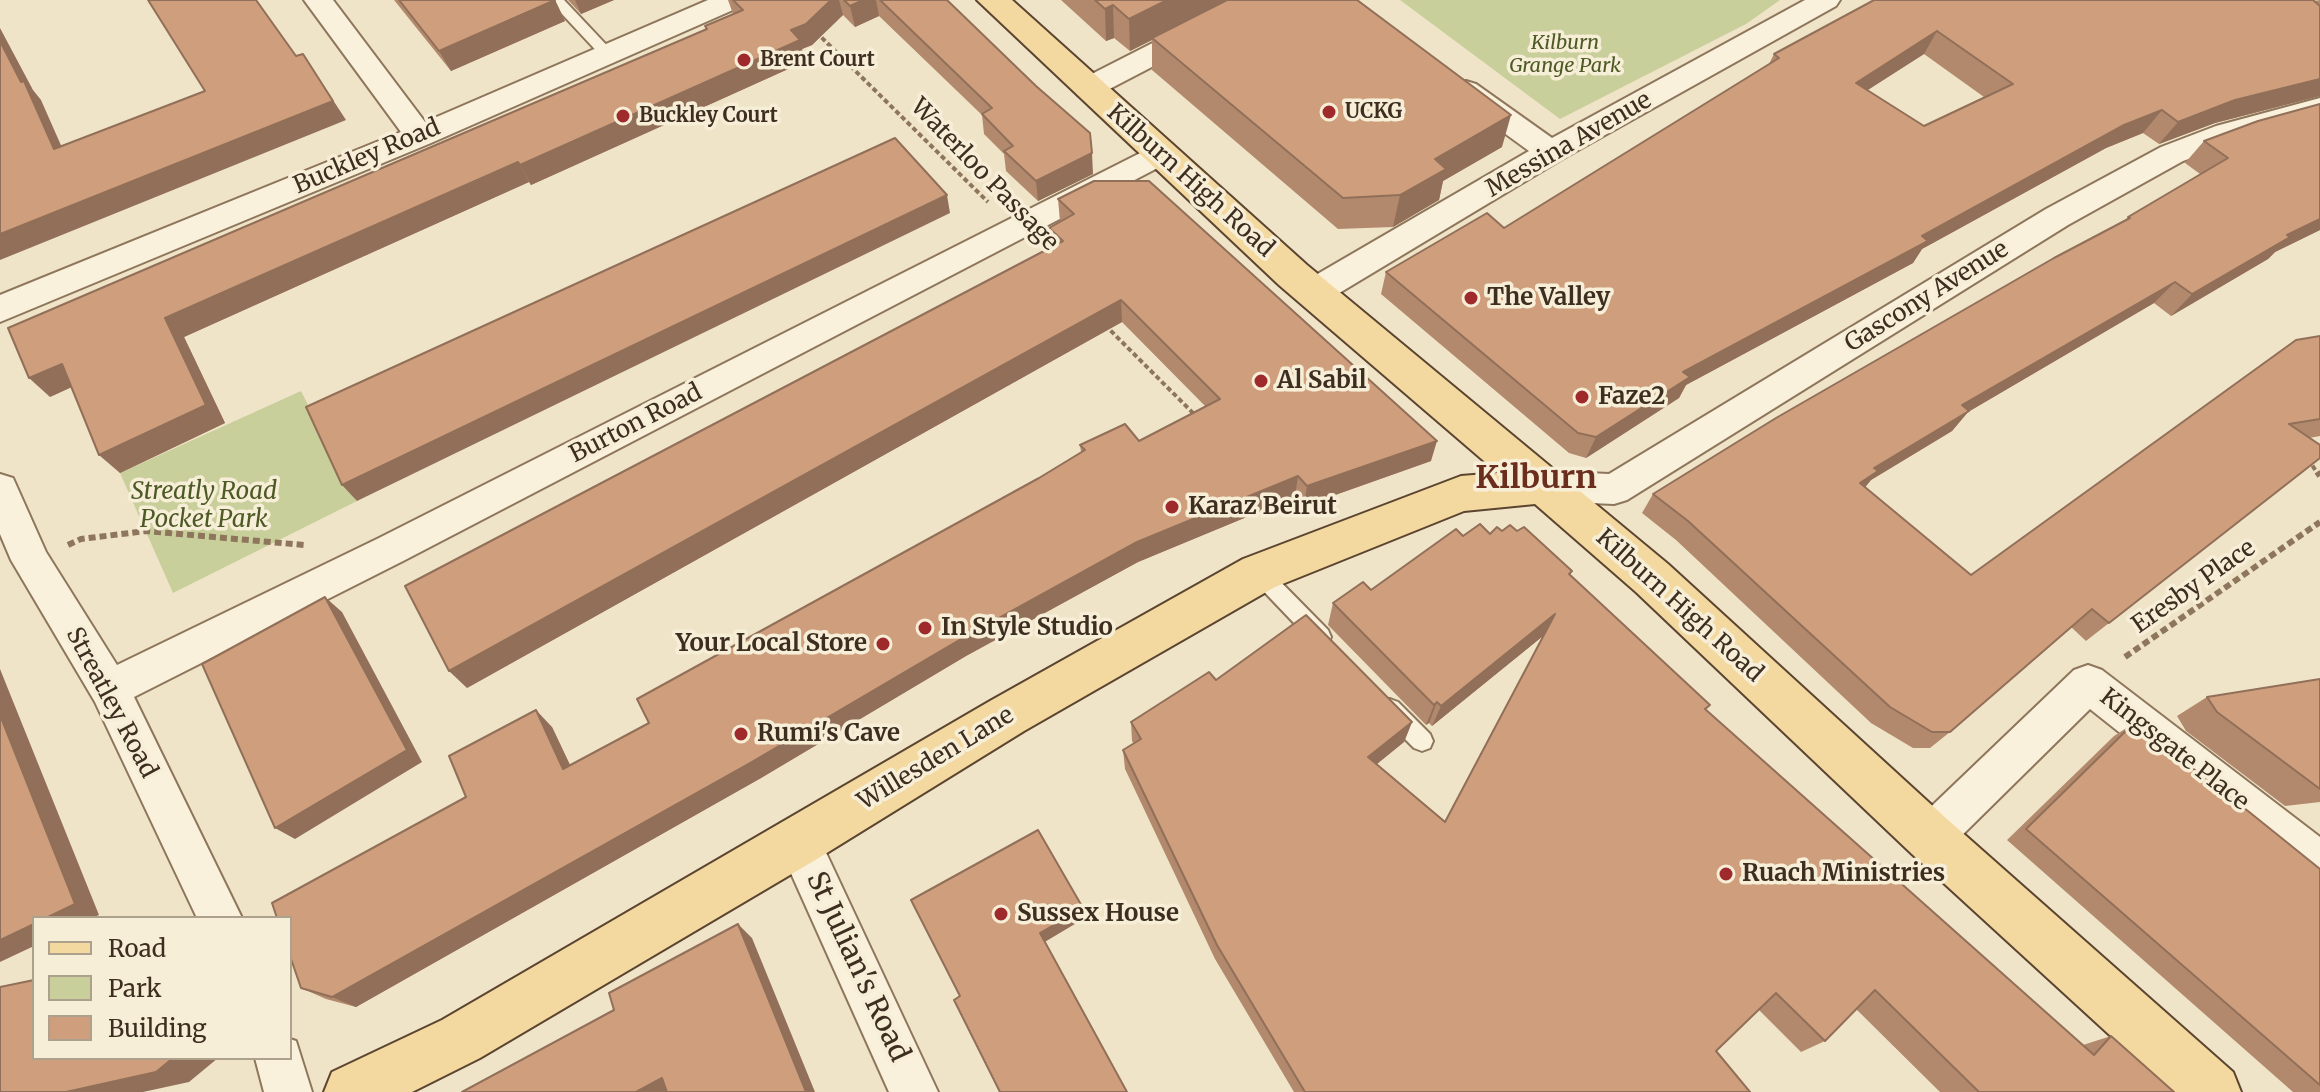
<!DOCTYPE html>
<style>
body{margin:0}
#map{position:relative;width:2320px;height:1092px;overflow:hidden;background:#f0e4c8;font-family:Merriweather,serif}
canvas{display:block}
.legend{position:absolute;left:32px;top:916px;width:260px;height:144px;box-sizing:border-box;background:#f7eed8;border:2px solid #ada18e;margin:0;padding:10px 14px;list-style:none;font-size:24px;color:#3d2e20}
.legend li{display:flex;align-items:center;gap:16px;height:40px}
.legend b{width:40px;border:2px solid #ada18e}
</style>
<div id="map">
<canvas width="2320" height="1092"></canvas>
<ul class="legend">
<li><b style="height:10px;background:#f3d9a0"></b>Road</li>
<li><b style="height:22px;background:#c9cf9b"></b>Park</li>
<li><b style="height:22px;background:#cf9f7d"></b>Building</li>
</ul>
</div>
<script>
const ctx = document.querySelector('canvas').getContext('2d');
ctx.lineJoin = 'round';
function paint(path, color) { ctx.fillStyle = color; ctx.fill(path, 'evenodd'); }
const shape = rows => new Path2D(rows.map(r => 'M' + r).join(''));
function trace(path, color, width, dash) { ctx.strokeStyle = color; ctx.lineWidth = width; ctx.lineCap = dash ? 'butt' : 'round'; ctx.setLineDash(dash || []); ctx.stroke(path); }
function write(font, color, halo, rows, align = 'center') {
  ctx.font = font + ' Merriweather,serif'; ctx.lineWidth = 7; ctx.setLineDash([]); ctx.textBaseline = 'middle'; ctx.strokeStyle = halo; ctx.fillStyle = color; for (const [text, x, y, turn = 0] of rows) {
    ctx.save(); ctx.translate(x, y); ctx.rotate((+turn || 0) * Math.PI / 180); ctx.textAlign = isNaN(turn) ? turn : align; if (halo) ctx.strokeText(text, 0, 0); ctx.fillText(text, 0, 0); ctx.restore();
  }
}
paint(shape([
 [1400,0,1780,0,1746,24,1560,119],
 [301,391,357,501,173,593,120,473]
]), '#c9cf9b');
const lane = shape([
 [549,0,564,0,614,53,614,59,604,59,549,0],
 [1259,564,1266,567,1328,630,1331,637,1328,644,1321,646,1314,644,1252,579,1249,573,1252,567,1259,564],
 [1390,699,1398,702,1430,734,1433,741,1430,748,1422,751,1414,748,1382,716,1379,709,1382,702,1390,699]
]);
const street = shape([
 [304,0,333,0,425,122,708,0,746,0,742,6,431,143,0,322,0,295,401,132,304,0],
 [1237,0,1273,0,1269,6,1098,95,1088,98,1078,95,1073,88,1078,81,1237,0],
 [1805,0,1840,0,1836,6,1562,159,1326,301,1314,304,1302,301,1297,292,1302,283,1529,151,1456,98,1451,91,1456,84,1466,81,1476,84,1552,138,1805,0],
 [2320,98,2320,118,2237,141,2183,161,2068,225,1627,500,1614,504,1543,501,1530,497,1525,486,1530,475,1543,471,1609,474,2046,209,2161,147,2216,126,2320,98],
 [1160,143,1171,147,1175,154,1171,161,405,560,134,697,242,918,197,918,95,702,11,560,0,534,0,474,13,478,46,552,117,665,379,538,1160,143],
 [2088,665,2102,670,2320,837,2320,885,2304,879,2090,709,1945,852,1930,858,1915,852,1908,837,1915,822,2074,670,2088,665],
 [799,821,814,827,938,1092,889,1092,777,842,784,827,799,821],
 [290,1039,296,1041,312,1092,264,1092,255,1058,290,1058,290,1039]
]);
const primary = shape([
 [977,0,1012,0,1307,265,1668,564,1948,820,2233,1072,2241,1092,2172,1092,1912,854,1636,592,1535,504,1464,511,1275,587,1024,731,817,859,480,1058,412,1092,324,1092,332,1072,442,1020,990,701,1243,559,1461,476,1498,473,1279,285,977,0]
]);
trace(lane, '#8d765c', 4);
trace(street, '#8d765c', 4);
trace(primary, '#5b4430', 4);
trace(shape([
 [816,32,988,202],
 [1105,325,1197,417],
 [2308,459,2318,474]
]), '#8d765c', 4, [5, 3]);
trace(shape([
 [2317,472,2320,476],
 [1277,498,1292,514],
 [68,545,81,539,146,531,304,545],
 [2125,657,2320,522]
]), '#8d765c', 6, [7, 4]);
paint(lane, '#faf1dc');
paint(street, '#faf1dc');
paint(primary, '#f3d9a0');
paint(shape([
 [394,0,555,0,565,21,451,71],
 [568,0,614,0,581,14],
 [728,0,947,0,1093,174,1038,201,1006,171,1004,154,984,134,982,115,879,16,855,27,843,15,812,45,802,49,806,61,531,185,529,182,184,337,225,423,120,473,71,387,50,397,706,29,705,26,733,14],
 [1061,0,1357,0,1502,147,1443,181,1439,200,1393,227,1338,229,1152,70,1152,40,1130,51,1114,38,1106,41],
 [1874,0,2314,1,2320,0,2320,96,2215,123,2159,144,2143,133,2106,148,1922,249,1913,263,1686,385,1679,398,1586,458,1569,453,1381,294,1386,272,1504,228,1769,64,1774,54],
 [1924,54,1984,97,1924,126,1867,90],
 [2320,104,2320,230,2275,252,2268,259,2171,316,2154,303,1968,412,1952,431,1871,480,1865,487,1971,575,2320,336,2320,436,2309,438,2320,458,2086,641,2071,627,1950,732,1930,748,1913,748,1871,723,1676,540,1642,513,1653,494,2124,222,2128,217,2200,174,2185,163,2204,141],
 [1058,199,1431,461,1304,506,1295,497,1138,562,966,656,761,778,356,1007,326,999,301,988,466,797,552,727,570,765,649,723,1039,478,1081,452,1080,445,1139,441,1206,407,1122,322,467,688,1051,247,1049,228,1060,222],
 [1502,531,1517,531,1572,571,1570,575,1710,705,1706,710,2083,1045,2111,1036,2174,1092,1940,1092,1856,1009,1825,1041,1801,1052,1759,1010,1716,1051,1750,1092,1294,1092,1215,959,1125,769,1123,750,1134,744,1132,741,1131,722,1216,680,1412,722,1404,742,1377,764,1445,821,1543,636,1432,726,1429,723,1426,725,1328,625,1333,603,1371,590,1463,536,1490,534],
 [2320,679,2320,802,2285,806,2186,731,2177,716,2207,697],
 [2134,723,2320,869,2320,1092,2293,1092,2007,840,2114,736]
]), '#b2896c');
paint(shape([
 [555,0,565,21,451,71,439,51],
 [575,0,614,0,581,14],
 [831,0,839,0,843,15,812,45,802,49,806,61,531,185,520,165,791,30],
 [863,0,876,0,879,16,855,27,850,6],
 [1167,0,1230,0,1152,38,1152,40,1130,51,1129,19],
 [1113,5,1114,38,1106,41,1105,9],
 [0,28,33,90,41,100,71,168,54,149,0,41],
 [1937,31,1924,54,1843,106,1856,83],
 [303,54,346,120,0,260,0,234],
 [2320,79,2320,96,2215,123,2159,144,2178,122,2235,100],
 [2162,110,2143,133,2106,148,1922,249,1913,263,1686,385,1679,398,1586,458,1596,437,1683,372,1922,236,2124,125],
 [1511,115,1502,147,1443,181,1439,200,1393,227,1400,195,1435,159],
 [1092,153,1093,174,1038,201,1036,181],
 [518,162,529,182,184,337,225,423,120,473,99,455,165,318],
 [947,195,950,213,357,501,342,485],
 [2320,219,2320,230,2275,252,2268,259,2171,316,2192,294,2287,235],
 [2175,282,2154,303,1968,412,1952,431,1871,480,1862,491,1860,483,1874,468,1962,405],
 [1121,300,1122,322,467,688,449,671],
 [62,364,83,382,50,397,29,378],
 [1437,441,1431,461,1304,506,1307,486],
 [1298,476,1295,497,1138,562,966,656,761,778,356,1007,332,997,961,639,1137,542],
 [325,597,342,612,422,762,295,839,275,828],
 [1555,614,1543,636,1432,726,1441,706],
 [0,669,99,915,92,918,46,918,0,715],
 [1437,702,1429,723,1426,725,1434,705],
 [536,710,552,727,579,784,563,769],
 [1412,722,1404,742,1362,776,1368,757],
 [1083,908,1085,918,1043,943,1040,933],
 [34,924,34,946,0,962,0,940],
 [738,924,752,938,815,1092,806,1092],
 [173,1058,218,1058,189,1082,143,1092,66,1092],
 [662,1078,670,1092,636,1092]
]), '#916f58');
const building = shape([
 [148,0,256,0,296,56,303,54,333,101,0,234,0,41,21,82,24,81,54,149,205,91,148,0],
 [399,0,555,0,439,51,399,0],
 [733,0,831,0,806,24,791,30,800,40,520,165,518,162,165,318,206,405,99,455,62,364,29,378,8,328,707,29,705,26,743,10,733,0],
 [844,0,863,0,850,6,844,0],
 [880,0,947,0,1036,86,1090,133,1092,153,1036,181,1004,151,1013,146,982,114,992,108,880,0],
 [1095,0,1167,0,1129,19,1113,5,1105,9,1095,0],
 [1227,0,1357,0,1511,115,1435,159,1446,169,1400,195,1343,198,1152,38,1227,0],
 [1874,0,2313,0,2320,6,2320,79,2235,100,2178,122,2162,110,2124,125,1922,236,1928,241,1683,372,1690,377,1596,437,1578,433,1386,272,1487,213,1504,228,1779,58,1774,54,1874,0],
 [1937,31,2013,84,1924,126,1856,83,1937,31],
 [2320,104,2320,219,2287,235,2290,237,2192,294,2175,282,1962,405,1969,411,1874,468,1878,471,1860,483,1971,575,2296,340,2320,336,2320,419,2289,424,2320,445,2320,458,2109,623,2092,609,1950,732,1932,732,1890,707,1688,521,1653,494,1776,418,2054,258,2130,218,2128,217,2228,158,2204,141,2258,121,2320,104],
 [895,138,947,195,342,485,306,407,895,138],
 [1094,181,1149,181,1437,441,1307,486,1298,476,1137,542,961,639,750,763,332,997,301,988,290,956,290,918,277,918,272,903,466,797,449,756,536,710,563,769,649,723,637,699,1039,478,1085,450,1080,445,1125,424,1139,441,1220,399,1121,300,449,671,405,586,1063,241,1049,228,1074,214,1058,199,1094,181],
 [1480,524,1490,534,1497,527,1502,531,1510,525,1517,531,1524,527,1572,571,1569,574,1710,705,1705,709,2094,1055,2111,1036,2174,1092,1979,1092,1875,990,1825,1041,1776,993,1716,1051,1750,1092,1305,1092,1217,945,1123,750,1141,739,1131,722,1209,672,1216,680,1306,615,1412,722,1368,757,1445,822,1555,614,1441,706,1437,702,1434,705,1333,603,1363,582,1371,590,1456,529,1463,536,1480,524],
 [325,597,407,750,275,828,202,664,325,597],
 [2320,679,2320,789,2217,712,2207,697,2320,679],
 [0,715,75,904,46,918,34,918,34,924,0,940,0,715],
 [2134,723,2248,811,2320,869,2320,1085,2026,829,2134,723],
 [1038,830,1083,908,1040,933,1127,1092,1000,1092,954,1000,960,996,911,900,1038,830],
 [738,924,806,1092,667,1092,662,1078,636,1092,462,1092,614,1010,609,993,738,924],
 [34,980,34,1058,173,1058,156,1072,66,1092,0,1092,0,987,34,980]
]);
paint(building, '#cf9f7d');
trace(building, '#916f58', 2);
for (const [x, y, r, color] of [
 [744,60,8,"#9e2a2b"],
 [1329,112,8,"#9e2a2b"],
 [623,116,8,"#9e2a2b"],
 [1471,298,8,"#9e2a2b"],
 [1261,381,8,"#9e2a2b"],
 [1582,397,8,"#9e2a2b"],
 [1172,507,8,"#9e2a2b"],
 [925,628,8,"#9e2a2b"],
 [883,644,8,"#9e2a2b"],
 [741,734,8,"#9e2a2b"],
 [1726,874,8,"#9e2a2b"],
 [1001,914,8,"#9e2a2b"]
]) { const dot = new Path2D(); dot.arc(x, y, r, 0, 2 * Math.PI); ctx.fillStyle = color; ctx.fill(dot); trace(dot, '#f7eed8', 3); }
write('italic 20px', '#4d5a26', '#f7eed8', [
 ["Kilburn",1565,43],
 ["Grange Park",1565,66]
]);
write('bold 20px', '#3d2e20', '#f7eed8', [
 ["Brent Court",760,60],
 ["UCKG",1345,112],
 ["Buckley Court",639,116]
], 'left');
write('24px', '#3d2e20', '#f7eed8', [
 ["Messina Avenue",1569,145,-30],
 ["Buckley Road",367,157,-23],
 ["Waterloo Passage",984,175,46],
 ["Kilburn High Road",1190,181,42],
 ["Gascony Avenue",1927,297,-32],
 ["Burton Road",636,424,-27],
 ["Eresby Place",2194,587,-35],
 ["Kilburn High Road",1679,606,42],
 ["Streatley Road",111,703,62],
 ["Kingsgate Place",2174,750,38],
 ["Willesden Lane",936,759,-31]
]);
write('bold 24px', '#3d2e20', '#f7eed8', [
 ["The Valley",1487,298],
 ["Al Sabil",1277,381],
 ["Faze2",1598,397],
 ["Karaz Beirut",1188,507],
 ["In Style Studio",941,628],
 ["Your Local Store",867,644,"right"],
 ["Rumi's Cave",757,734],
 ["Ruach Ministries",1742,874],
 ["Sussex House",1017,914]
], 'left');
write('italic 24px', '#4d5a26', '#f7eed8', [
 ["Streatly Road",204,492],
 ["Pocket Park",204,520]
]);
write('28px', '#3d2e20', '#f7eed8', [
 ["St Julian's Road",857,967,65]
]);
write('bold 32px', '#6b2e1e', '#f7eed8', [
 ["Kilburn",1536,479]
]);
</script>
